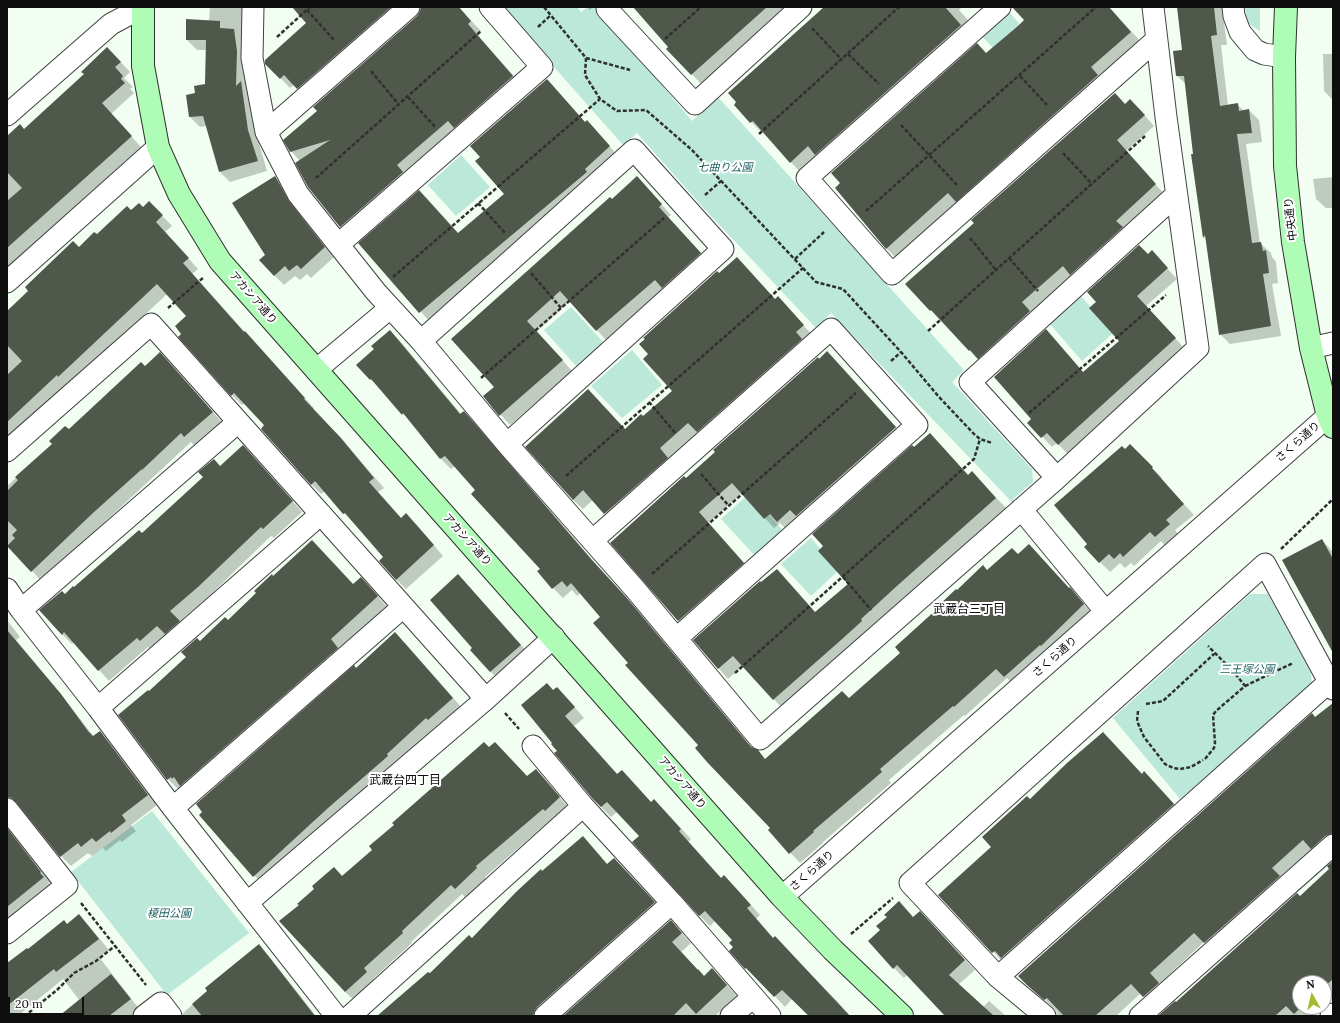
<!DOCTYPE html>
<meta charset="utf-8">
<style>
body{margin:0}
#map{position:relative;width:1340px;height:1023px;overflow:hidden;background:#f1fef1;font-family:Lora,serif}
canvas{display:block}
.frame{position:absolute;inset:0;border:8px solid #0e0e0e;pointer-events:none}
.north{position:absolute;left:1292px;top:975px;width:40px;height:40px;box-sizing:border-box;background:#fff;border:1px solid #9f9f9f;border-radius:50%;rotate:352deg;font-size:11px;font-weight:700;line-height:16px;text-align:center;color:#0e0e0e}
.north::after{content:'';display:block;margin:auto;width:14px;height:18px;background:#a5ba2b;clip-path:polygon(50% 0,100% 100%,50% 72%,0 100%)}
.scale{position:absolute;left:8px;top:997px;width:76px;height:18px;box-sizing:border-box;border:2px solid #0e0e0e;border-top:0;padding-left:5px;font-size:12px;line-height:14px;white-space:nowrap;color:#0e0e0e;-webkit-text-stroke:3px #fff;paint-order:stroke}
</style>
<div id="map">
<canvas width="1340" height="1023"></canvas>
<div class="frame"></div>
<div class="north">N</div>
<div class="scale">20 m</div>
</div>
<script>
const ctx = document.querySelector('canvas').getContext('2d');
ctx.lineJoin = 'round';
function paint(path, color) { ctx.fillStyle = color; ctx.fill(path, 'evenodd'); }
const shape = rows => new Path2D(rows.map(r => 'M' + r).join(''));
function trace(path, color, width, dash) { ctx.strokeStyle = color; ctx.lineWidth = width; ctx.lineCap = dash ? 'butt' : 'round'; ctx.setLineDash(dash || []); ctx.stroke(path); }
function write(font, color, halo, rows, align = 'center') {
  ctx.font = font + ' Lora,"Noto Sans JP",serif'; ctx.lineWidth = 4; ctx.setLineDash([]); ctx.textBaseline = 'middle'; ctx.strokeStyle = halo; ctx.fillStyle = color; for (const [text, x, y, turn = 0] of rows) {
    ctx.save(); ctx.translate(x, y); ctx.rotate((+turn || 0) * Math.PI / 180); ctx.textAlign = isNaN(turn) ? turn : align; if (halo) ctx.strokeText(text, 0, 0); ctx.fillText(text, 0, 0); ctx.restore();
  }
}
paint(shape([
 [501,7,577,7,581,12,588,7,596,7,692,121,718,97,964,370,952,382,1032,469,1033,482,1011,501,831,313,816,328,699,203,637,133,623,145],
 [1245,7,1260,7,1260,31,1247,23],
 [1008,11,1040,47,1014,71,981,35],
 [461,155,490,187,456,216,428,185],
 [1081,296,1113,333,1082,361,1050,324],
 [571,307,604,343,577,367,544,330],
 [632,350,662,385,622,418,591,386],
 [750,493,786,534,757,558,721,519],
 [811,538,839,570,811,596,781,564],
 [1250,594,1268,594,1311,672,1312,686,1180,799,1113,718],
 [152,811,249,933,167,995,71,872]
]), '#bbe8d9');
paint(shape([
 [210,7,244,7,247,61,246,87,251,92,258,140,267,171,230,182,220,172,207,126,200,127,190,117,196,94,205,85,207,50,197,50,187,40,209,21],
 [293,7,413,7,308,98,294,85,290,88,266,63,307,23],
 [422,7,458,7,481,31,477,35,523,86,350,237,341,227,309,187,300,161,291,151,318,111,418,17,421,12],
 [587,7,593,7,590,10],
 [644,7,788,7,702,85,668,49,670,47],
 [825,7,962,7,959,10,968,20,962,26,970,36,800,172,763,131,761,132,735,105],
 [1018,7,1109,7,1141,42,897,259,887,249,836,188,1025,20],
 [1178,7,1222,7,1227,45,1221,45,1228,106,1237,104,1244,111,1249,110,1259,120,1262,142,1246,144,1260,243,1271,253,1272,257,1276,262,1278,283,1272,284,1281,336,1230,344,1220,334,1207,240,1204,237,1192,155,1195,154,1186,84,1177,76,1183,51],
 [1323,54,1333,54,1333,100,1324,91],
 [117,58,130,72,124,78,133,87,130,89,134,93,111,114,141,147,30,246,8,267,7,266,7,143],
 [1125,104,1140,110,1154,126,1126,151,1165,195,979,361,941,319,940,320,931,310],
 [586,123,597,132,619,157,430,322,360,243,459,234,505,194,481,157],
 [275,177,285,187,298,213,334,257,311,278,307,274,300,280,295,276,284,285,274,275,266,255],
 [1333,177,1333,208,1326,208,1316,199,1313,179],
 [647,188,671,215,668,217,710,264,607,341,570,301,537,331,572,371,510,425,484,396,495,388,452,339],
 [149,202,172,226,165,232,198,269,192,274,314,408,313,410,351,450,384,488,378,492,401,518,416,524,443,556,406,589,396,579,385,557,344,513,325,491,321,494,311,484,265,426,245,403,242,405,232,395,180,337,183,334,187,316,167,294,69,386,7,441,7,312,79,248,131,212,143,208],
 [1152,252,1177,279,1146,306,1185,349,1068,454,1057,443,1052,447,1029,423,1033,419,1056,341,1084,373,1120,341,1148,255],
 [775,300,788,308,813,336,707,441,698,432,669,459,615,523,593,500,583,509,573,500,625,430,643,418],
 [390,331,400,341,461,414,464,412,474,422,601,570,636,608,753,749,766,760,849,699,901,653,957,591,987,571,1018,556,1070,589,1093,614,1015,687,1007,678,965,716,964,715,889,780,891,783,823,842,823,843,800,863,769,830,772,828,629,663,601,617,581,593,577,596,572,590,563,598,553,588,542,569,477,490,455,466,451,469,441,459,413,424,358,365,375,349],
 [819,360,837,363,905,438,788,531,780,523,774,528,742,493,708,523,753,573,688,631,611,543,686,479],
 [170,364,222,422,195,446,191,442,41,581,7,542,7,486,69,431,145,367],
 [1130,446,1162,478,1161,479,1194,515,1175,530,1179,535,1165,546,1161,541,1134,566,1131,563,1125,568,1120,563,1110,572,1085,547,1088,544,1125,450],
 [914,449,968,476,972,472,1006,508,908,595,783,709,743,666,728,679,694,640,816,613,849,584],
 [253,456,302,512,274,538,271,536,208,597,180,621,189,631,151,650,148,647,109,681,74,642,72,644,62,634,65,595,142,534,220,467],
 [1322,540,1333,552,1333,651],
 [458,575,530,655,500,681,490,671],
 [273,577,354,585,371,588,387,607,183,788,182,786,178,789,168,779,120,715,149,693,188,657,200,643,228,621],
 [7,620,20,637,16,640,70,706,94,737,100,732,110,742,157,805,131,825,136,831,122,842,120,840,106,851,103,848,92,856,88,853,71,866,61,856,22,808,16,807,7,813],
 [405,643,462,708,264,886,200,816,356,669],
 [554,691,567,698,584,718,574,726,618,775,651,803,654,800,664,810,691,839,688,842,722,879,734,886,760,915,756,919,773,938,838,1002,850,1016,808,1016,792,999,785,1007,757,977,756,978,746,968,734,947,733,940,715,921,710,926,700,916,634,842,640,836,617,812,611,817,601,807,559,751],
 [1333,704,1333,848,1215,952,1204,942,1159,984,1168,994,1154,1006,1141,993,1116,1016,1058,1016,1056,1010,1027,985,1316,718],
 [489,748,528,777,536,770,569,808,555,820,553,818,485,877,487,879,466,899,462,894,411,942,412,943,373,979,377,982,355,1001,345,992,300,905,334,868,343,877],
 [1142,775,1154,782,1183,814,1003,962,939,895,992,847],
 [7,827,51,882,49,883,53,888,7,925],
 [1333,862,1333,997,1324,1005,1324,983,1300,983,1300,1007,1322,1007,1311,1016,1159,1016,1175,1003,1176,1004,1300,897,1331,869],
 [607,865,624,869,664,913,548,1016,378,1016,472,939,542,872],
 [79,916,89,926,109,950,99,957,140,1010,132,1016,61,1016,80,1001,63,979,19,1015,20,1016,7,1016,7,965,64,922,68,925],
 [914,918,930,922,975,970,958,985,983,1007,989,1001,1006,1016,947,1016,907,975,904,978,894,968],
 [671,921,691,943,681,952,704,977,712,969,737,996,715,1016,565,1016],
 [259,946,269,956,316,1016,183,1016,183,1013]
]), '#0003');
paint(shape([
 [292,7,391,7,297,89,284,75,280,79,265,64,265,60,306,23],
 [421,7,459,7,471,21,468,24,513,76,454,128,448,121,397,165,403,172,340,227,308,187,295,163,330,140,290,152,283,140,317,111,313,107,417,16,420,11],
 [633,7,767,7,691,75,666,49,668,47],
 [824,7,945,7,961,25,815,155,808,146,790,163,753,121,750,123,734,105,736,102,728,93],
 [1012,7,1109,7,1131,32,1091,67,1098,75,956,202,948,193,886,249,835,188,840,183,831,173,977,43,986,53,1018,26,1024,20],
 [1177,7,1214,7,1217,35,1211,36,1220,106,1238,103,1239,111,1249,109,1252,133,1237,134,1252,243,1261,242,1263,251,1266,250,1269,273,1263,274,1271,326,1219,335,1205,235,1203,238,1191,154,1193,154,1184,76,1176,76,1173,51,1182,50],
 [186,19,220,21,220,28,234,29,237,51,236,86,241,81,248,130,258,161,219,172,203,116,189,117,186,95,195,93,194,86,205,84,206,40,186,40],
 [107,47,121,62,115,67,123,76,121,79,125,83,102,103,132,136,7,248,7,201,22,188,7,172,7,136,20,124,24,129,84,74,81,72],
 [547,79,585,122,587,120,610,146,585,169,587,172,419,313,358,243,419,190,458,233,504,194,475,161,480,157,470,146],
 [1115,93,1125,104,1130,99,1145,115,1117,140,1156,184,1116,221,1123,227,1070,275,1063,266,1022,302,1030,311,978,359,970,350,969,351,931,310,930,311,905,284,974,223,971,220],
 [275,176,289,201,325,247,301,269,297,265,289,271,285,266,274,276,259,260,265,255,232,203],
 [637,176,662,204,659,207,701,253,662,288,655,280,596,331,560,291,527,321,563,360,499,416,483,396,494,387,451,339,610,197,612,199],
 [149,201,163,215,156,222,189,258,183,263,244,332,245,331,305,398,304,399,341,438,374,478,369,482,401,518,406,513,434,545,396,580,379,561,383,557,345,513,343,514,315,481,311,485,261,429,264,425,234,393,231,396,178,337,181,334,175,326,186,316,157,284,58,377,57,375,7,422,7,375,22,361,7,345,7,311,28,291,25,287,73,241,79,247,94,232,97,234,127,206,131,210,139,203,143,207],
 [1139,245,1148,254,1152,250,1168,268,1137,296,1176,338,1058,445,1047,433,1041,438,1027,423,1031,419,994,377,1046,329,1083,372,1119,341,1089,308,1096,302,1087,292],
 [737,257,775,299,778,296,804,325,796,332,802,339,697,432,688,423,660,448,668,458,604,514,583,490,573,500,525,447,588,389,625,429,641,414,643,416,672,391,643,359,648,354,639,344,645,339,643,338,717,271,719,273],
 [390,330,460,414,464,411,591,559,626,597,751,747,758,750,765,759,842,691,849,698,900,653,895,647,937,609,936,608,956,589,957,590,983,565,987,570,1012,548,1018,554,1029,544,1069,588,1070,587,1084,604,1041,646,1040,645,1004,677,996,669,954,707,953,706,880,769,882,772,813,831,814,832,789,854,768,830,770,828,707,762,695,748,698,745,625,665,628,663,593,623,600,617,571,583,567,587,562,581,552,589,537,571,540,569,471,494,475,490,445,456,440,459,403,413,402,415,371,379,370,380,356,365,374,349,371,346],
 [827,351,896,427,796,516,790,510,777,522,770,514,764,519,732,483,699,512,744,563,678,621,610,543,684,476,686,478,715,452,713,450,818,357,819,359],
 [160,352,213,412,184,437,181,433,142,470,142,469,94,512,31,572,7,546,15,538,12,535,17,530,7,520,7,491,18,480,15,477,52,444,49,441,65,426,69,429,141,362,145,366],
 [930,433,968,475,972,471,996,498,898,585,861,619,862,621,841,640,773,700,733,656,718,669,693,640,760,581,761,582,777,569,815,612,848,584,818,551,823,546,812,534,912,445,914,447],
 [1130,444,1153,467,1152,468,1184,504,1166,520,1170,524,1155,537,1150,532,1123,557,1120,553,1114,559,1109,554,1099,563,1084,547,1087,544,1054,505,1122,446,1125,449],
 [243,445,293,501,263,529,261,527,198,587,170,611,180,621,165,634,157,626,140,641,137,638,98,671,64,632,62,635,39,610,62,591,65,594,73,586,74,587,139,530,142,533,203,477,198,472,214,459,220,466],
 [1322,539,1333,559,1333,653,1282,560],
 [312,540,353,584,361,577,378,596,331,639,338,648,180,786,174,777,172,779,171,777,167,780,118,715,148,690,149,691,186,657,181,652,197,638,200,641,225,617,228,620,256,593,254,591,272,574,273,576],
 [458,574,521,645,490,672,470,650,472,648,430,600],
 [7,630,61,694,88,731,93,736,100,731,148,795,122,815,126,821,111,833,110,831,96,842,92,838,81,847,78,843,60,857,16,802,12,798,7,797],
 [395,632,453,698,428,720,426,718,387,754,388,756,328,808,253,877,199,815,202,812,196,804,354,665,356,668],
 [547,683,553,690,557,687,575,707,565,716,617,774,622,770,651,802,654,799,681,829,679,831,721,878,724,875,751,905,747,908,773,938,775,936,850,1016,809,1016,782,990,774,997,746,968,745,969,729,951,733,947,729,943,732,940,705,911,699,916,632,842,639,836,607,802,601,807,592,798,554,753,557,751,551,744,552,743,521,705],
 [1333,703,1333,833,1325,836,1311,849,1303,840,1272,868,1280,876,1204,943,1194,933,1150,973,1159,983,1143,997,1131,984,1095,1016,1064,1016,1047,998,1044,1000,1027,985,1018,976,1312,713,1315,717],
 [1103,732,1142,774,1144,771,1174,804,1001,958,995,951,992,953,938,895,991,847,982,837,1027,796,1030,799,1067,763],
 [484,742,489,747,495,742,527,776,536,769,560,797,545,811,543,809,476,866,477,868,455,889,451,885,402,931,403,933,364,968,367,972,345,992,279,921,299,905,297,904,314,889,312,886,334,867,342,876,372,850,369,846,394,825,392,823],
 [7,828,41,872,40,873,44,877,7,907],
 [583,836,607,864,614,858,655,902,537,1007,534,1012,533,1016,377,1016,428,972,430,973,469,935,472,938,516,892,541,869,542,871],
 [1333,861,1333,979,1324,987,1324,983,1300,983,1300,1007,1301,1007,1294,1014,1286,1006,1275,1016,1160,1016,1159,1015,1175,1001,1176,1002,1297,893,1300,896,1329,869,1327,866],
 [899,901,913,917,920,911,965,960,949,975,994,1016,945,1016,897,965,893,969,868,941,880,930,876,926,887,917,884,915],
 [79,914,99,939,56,972,54,969,7,1006,7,963,27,948,28,949,64,920,67,924],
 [671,920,682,933,672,942,698,970,698,969,704,976,712,968,727,985,696,1014,686,1003,673,1016,563,1016],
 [259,944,315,1016,202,1016,192,1004,207,991,205,988],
 [111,974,131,999,109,1016,59,1016]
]), '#50574b');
const street = shape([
 [253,7,252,58,266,132,298,194,376,292,421,341,507,444,635,589,760,739,1057,478,1198,348,1166,117,1153,7],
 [609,7,607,9,695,104,801,7],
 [1000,7,807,178,892,274,1156,40],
 [1233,7,1234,16,1240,32,1255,50,1264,54,1284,57],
 [7,115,111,24,143,7],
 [266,132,409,7],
 [339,244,542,67,490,7],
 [7,282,158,147],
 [421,341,634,150,723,249,507,444],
 [1311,348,1333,343],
 [316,370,390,308],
 [7,451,151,324,486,699],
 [1057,478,970,382,1176,195],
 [1021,509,1106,612],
 [593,540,831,329,917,425,677,638],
 [7,589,21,610,98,708,173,808,336,1016],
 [21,610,238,422],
 [98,708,321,514],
 [533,746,583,806,672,903,770,1016],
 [173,808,403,607],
 [7,809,67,885,7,933],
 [782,897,1328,416],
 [247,903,486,699,554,637],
 [998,977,1329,682],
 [144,1016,161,1003,171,1016],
 [350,1016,583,806],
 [545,1016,672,903],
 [731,1016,753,997],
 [1045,1016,998,977,910,883,1265,564,1333,689],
 [1140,1016,1333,845],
 [1331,1016,1333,1014]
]);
const secondary = shape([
 [143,7,143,66,158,147,179,194,220,261,782,897,833,950,902,1016],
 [1286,7,1284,57,1285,166,1293,242,1311,348,1328,416,1333,427]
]);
trace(street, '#414141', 23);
trace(secondary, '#303030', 24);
trace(shape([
 [544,7,586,58,585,75,600,99,617,111,646,110,692,150,816,282,843,289,901,352,939,397,974,434,980,439,992,443],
 [307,10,335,41],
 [538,27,551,15],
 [812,28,842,60],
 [277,37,310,7],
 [665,39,701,7],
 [848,54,879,84],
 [586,58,630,70],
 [371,71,399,105],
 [1020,76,1047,105],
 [408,97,436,128],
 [901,125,957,185],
 [759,134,899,7],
 [1063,153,1092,184],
 [316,178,481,31],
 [705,195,721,181],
 [478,203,506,234],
 [866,211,1096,7],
 [970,238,996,270],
 [1009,258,1038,291],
 [795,259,824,232],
 [531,273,561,308],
 [393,277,600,99],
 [168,308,204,277],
 [928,331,1145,136],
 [891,361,901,352],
 [481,378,664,218],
 [649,402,676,434],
 [1029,413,1166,295],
 [701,474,729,506],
 [566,476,803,268],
 [1281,549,1333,499],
 [652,574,856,393],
 [843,577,871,610],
 [735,673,974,459,980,439],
 [1245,686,1293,663],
 [1146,704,1163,701,1214,654],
 [1138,711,1137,721,1144,737,1165,764,1173,768,1180,769,1191,767,1203,760],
 [505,713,519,729],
 [1205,759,1214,748,1215,743,1213,715,1216,711,1245,686,1233,671,1208,646],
 [81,903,146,985],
 [851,934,893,898],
 [24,1016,31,1011,57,990,74,973,96,961,115,946]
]), '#303030', 2.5, [4, 2]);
trace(street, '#fff', 21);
trace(secondary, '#aefcb5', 22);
write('italic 11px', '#216463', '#fff', [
 ["七曲り公園",725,168],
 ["三王塚公園",1247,670],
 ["榎田公園",169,914]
]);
write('11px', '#0e0e0e', '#fff', [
 ["中央通り",1291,219,-96],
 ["アカシア通り",253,298,49],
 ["さくら通り",1298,442,-41],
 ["アカシア通り",467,540,48],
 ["さくら通り",1055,657,-41],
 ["アカシア通り",682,783,49],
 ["さくら通り",812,871,-41]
]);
write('12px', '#0e0e0e', '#fff', [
 ["武蔵台三丁目",969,610],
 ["武蔵台四丁目",405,781]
]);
</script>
